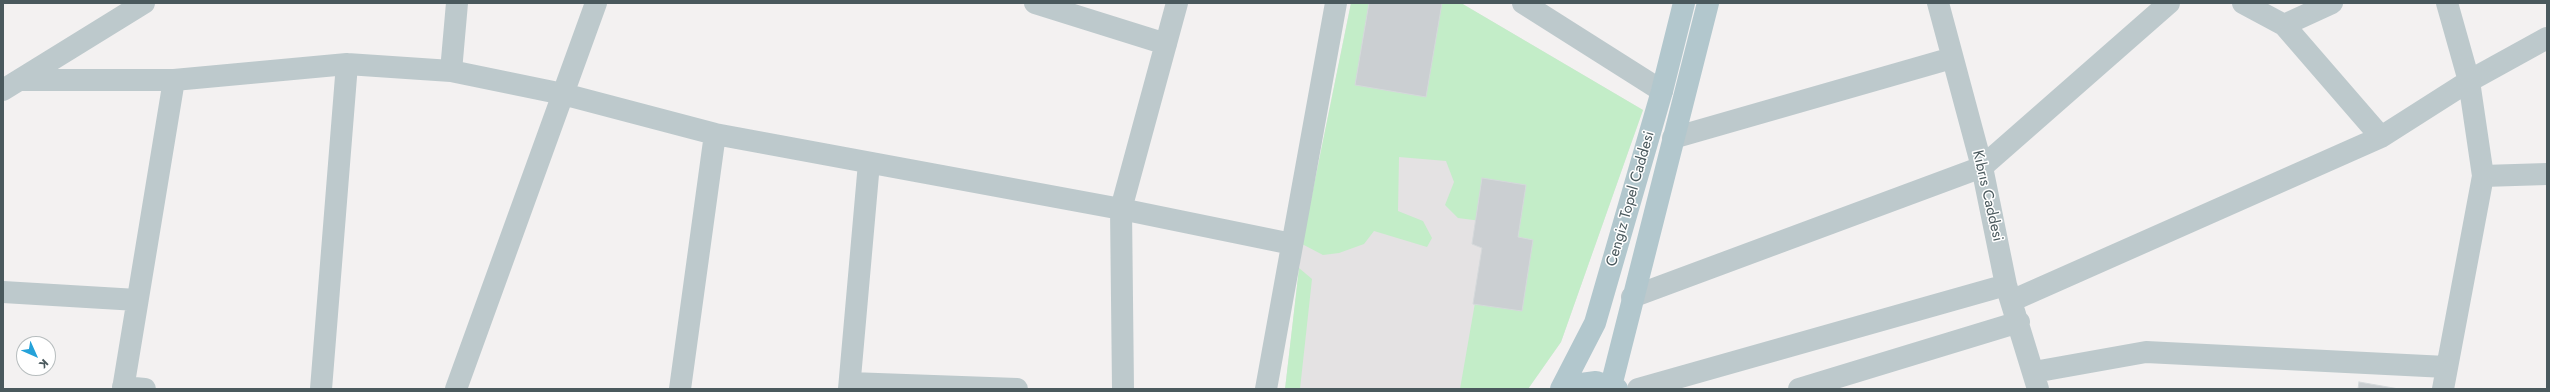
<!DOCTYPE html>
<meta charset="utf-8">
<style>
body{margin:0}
#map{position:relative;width:2550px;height:392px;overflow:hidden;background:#f3f1f1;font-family:Jost,sans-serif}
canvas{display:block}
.frame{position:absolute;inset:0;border:4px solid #4a595d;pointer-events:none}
.north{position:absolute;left:16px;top:336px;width:40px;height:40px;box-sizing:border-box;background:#fff;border:1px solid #b7bdbe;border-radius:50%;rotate:135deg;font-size:11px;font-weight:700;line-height:16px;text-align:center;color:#4a595d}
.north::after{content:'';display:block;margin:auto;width:14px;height:18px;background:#25a2d9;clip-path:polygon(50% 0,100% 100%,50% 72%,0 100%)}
</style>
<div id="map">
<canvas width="2550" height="392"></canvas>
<div class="frame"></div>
<div class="north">K</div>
</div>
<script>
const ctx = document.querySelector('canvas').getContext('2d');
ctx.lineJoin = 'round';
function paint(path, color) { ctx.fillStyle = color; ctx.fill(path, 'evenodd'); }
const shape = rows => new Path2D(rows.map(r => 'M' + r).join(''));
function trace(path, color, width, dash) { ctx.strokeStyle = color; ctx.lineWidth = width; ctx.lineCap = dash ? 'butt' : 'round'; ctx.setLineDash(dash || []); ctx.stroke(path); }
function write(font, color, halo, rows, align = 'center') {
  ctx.font = font + ' Jost,sans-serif'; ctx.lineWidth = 3; ctx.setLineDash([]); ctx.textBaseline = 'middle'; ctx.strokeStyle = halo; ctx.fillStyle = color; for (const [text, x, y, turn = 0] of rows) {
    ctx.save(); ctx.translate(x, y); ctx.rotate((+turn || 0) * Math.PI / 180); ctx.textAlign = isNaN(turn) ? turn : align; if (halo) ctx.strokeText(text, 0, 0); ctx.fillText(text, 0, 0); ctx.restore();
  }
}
paint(shape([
 [1351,3,1461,3,1643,110,1561,342,1528,389,1285,389,1302,244]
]), '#e4e2e3');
paint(shape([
 [1351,3,1461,3,1643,110,1561,342,1528,389,1460,389,1489,222,1458,218,1445,205,1454,182,1446,161,1399,157,1398,211,1423,221,1432,238,1427,247,1374,231,1364,244,1339,253,1323,255,1302,244],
 [1299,268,1312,279,1300,389,1285,389]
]), '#c3edc8');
const building = shape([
 [1369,3,1442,3,1426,97,1355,85,1369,3],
 [1482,178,1526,185,1518,237,1533,240,1522,311,1473,304,1482,248,1472,244,1482,178],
 [2359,382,2399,389,2358,389,2359,382]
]);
paint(building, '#cbcfd2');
trace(building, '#d5d9db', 1);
trace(shape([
 [1035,3,1166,44],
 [1523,3,1662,91],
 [1938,3,1982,167,2006,285,2038,389],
 [2243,3,2284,25,2381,137],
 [2284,25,2332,3],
 [451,71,457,3],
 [22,80,174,80,347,64,451,71,563,94,715,134,1121,209,1292,244],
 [3,90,144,3],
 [1673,138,1952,58],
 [2483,176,2547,174],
 [3,292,137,300],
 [1632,297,1982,167,2169,3],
 [2011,301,2381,137,2469,81,2547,38],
 [2034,372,2146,352,2446,367],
 [850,383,1017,389],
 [123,387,145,389],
 [123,389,174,80],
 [321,389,347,64],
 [456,389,596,3],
 [680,389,715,134],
 [849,389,869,163],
 [1123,389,1121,209,1177,3],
 [1266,389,1336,3],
 [1638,389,2006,285],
 [1799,389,2019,322],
 [2443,389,2483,176,2469,81,2447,3]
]), '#bdc9cc', 22);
trace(shape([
 [1611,386,1708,3],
 [1561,389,1595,323,1662,91,1684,3],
 [1569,389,1581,384,1596,382,1617,389]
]), '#b2c7cd', 22);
write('15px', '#4a595d', '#fff', [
 ["Kıbrıs Caddesi",1987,196,77],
 ["Cengiz Topel Caddesi",1631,199,-74]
]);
</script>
